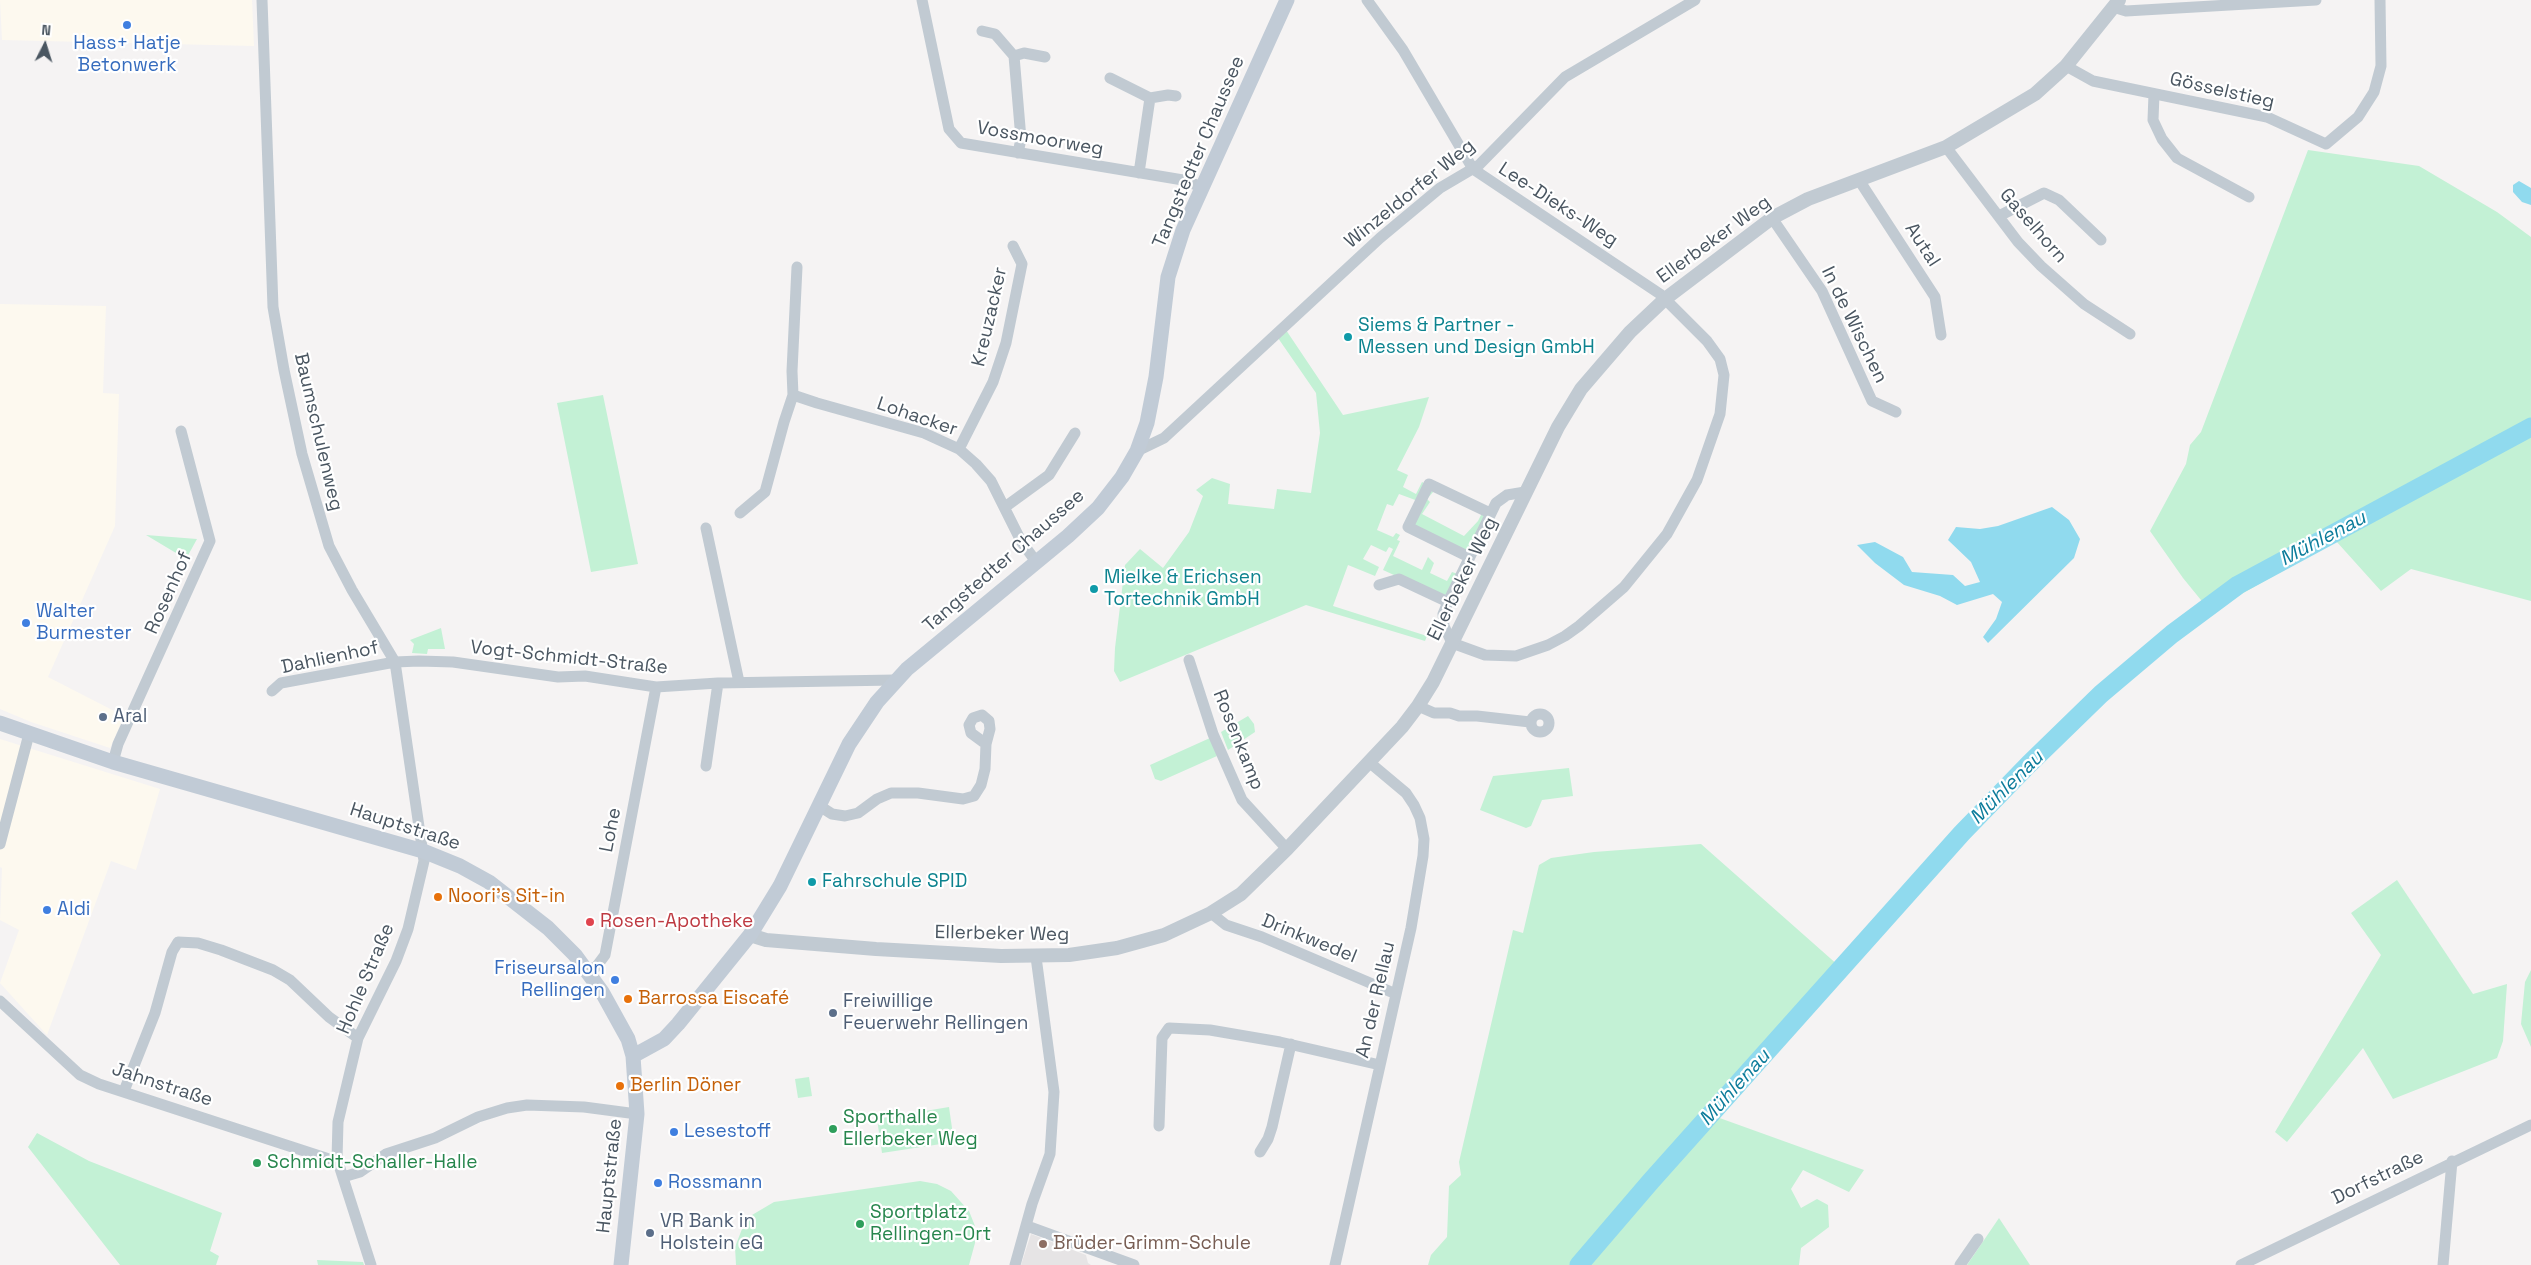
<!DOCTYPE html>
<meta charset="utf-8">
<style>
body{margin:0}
#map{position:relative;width:2531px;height:1265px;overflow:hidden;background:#f5f3f3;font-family:"Space Grotesk",sans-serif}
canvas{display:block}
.north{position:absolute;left:20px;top:20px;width:50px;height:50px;-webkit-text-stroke:4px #fff;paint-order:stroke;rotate:5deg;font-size:14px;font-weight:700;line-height:20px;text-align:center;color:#4a5661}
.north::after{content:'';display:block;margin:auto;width:18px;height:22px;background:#4a5661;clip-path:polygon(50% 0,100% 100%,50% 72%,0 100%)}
</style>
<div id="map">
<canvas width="2531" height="1265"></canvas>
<div class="north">N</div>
</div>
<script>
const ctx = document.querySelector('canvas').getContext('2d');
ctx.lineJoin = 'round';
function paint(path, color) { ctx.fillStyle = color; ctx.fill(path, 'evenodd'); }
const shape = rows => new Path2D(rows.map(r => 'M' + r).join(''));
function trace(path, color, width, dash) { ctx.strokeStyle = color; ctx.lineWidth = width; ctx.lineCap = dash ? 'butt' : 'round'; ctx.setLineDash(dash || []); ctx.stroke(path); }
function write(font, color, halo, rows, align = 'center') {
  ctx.font = font + ' "Space Grotesk",sans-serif'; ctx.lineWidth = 4.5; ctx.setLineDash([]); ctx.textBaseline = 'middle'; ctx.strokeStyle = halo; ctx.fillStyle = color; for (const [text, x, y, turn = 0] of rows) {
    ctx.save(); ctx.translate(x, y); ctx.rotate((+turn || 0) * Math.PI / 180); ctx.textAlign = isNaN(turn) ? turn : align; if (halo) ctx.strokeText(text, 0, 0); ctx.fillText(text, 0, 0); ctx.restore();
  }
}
paint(shape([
 [0,0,252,0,254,46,2,40],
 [0,304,106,306,103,393,119,394,115,526,48,677,124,716,110,748,31,722,0,709],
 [0,739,160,789,136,870,111,861,47,1035,0,983,19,930,0,920,2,868,0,867]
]), '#fdf9ef');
paint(shape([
 [1031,1234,1086,1255,1088,1263,1091,1265,1021,1265]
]), '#e6e4e5');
paint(shape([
 [2308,150,2419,166,2497,212,2531,237,2531,601,2411,569,2381,591,2336,541,2213,610,2205,605,2183,578,2150,531,2186,464,2190,445,2201,432],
 [1286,330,1343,415,1429,397,1419,427,1397,470,1408,475,1403,487,1416,494,1422,482,1426,484,1418,501,1399,494,1393,506,1387,504,1377,530,1393,537,1396,533,1400,535,1397,540,1400,541,1393,556,1422,570,1428,557,1434,563,1430,573,1447,581,1452,572,1458,574,1448,594,1440,596,1383,570,1393,549,1389,547,1386,552,1371,545,1363,559,1379,567,1375,576,1348,565,1333,606,1427,636,1425,641,1306,605,1120,682,1114,671,1115,648,1125,565,1140,549,1163,568,1189,532,1203,496,1196,490,1212,478,1230,484,1228,504,1274,509,1277,489,1311,493,1320,433,1316,393,1278,338],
 [603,395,638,564,591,572,557,403],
 [1434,491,1427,499,1430,502,1422,514,1464,536,1478,521,1482,513,1484,516,1470,550,1466,551,1412,524,1427,492],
 [146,535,197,539,186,559],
 [441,628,445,649,428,649,427,654,412,653,414,644,410,640],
 [1248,716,1254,724,1255,732,1228,750,1221,732],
 [1210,738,1217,756,1161,781,1155,779,1150,765],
 [1569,768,1573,796,1542,800,1531,826,1526,828,1480,810,1493,776],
 [1701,844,1839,966,1574,1259,1580,1265,1428,1265,1431,1255,1447,1237,1449,1186,1461,1175,1459,1162,1513,930,1523,933,1539,865,1551,858,1594,852],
 [2397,880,2473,994,2507,984,2503,1041,2497,1058,2393,1099,2363,1048,2287,1142,2275,1132,2381,955,2351,913],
 [2531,970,2531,1047,2521,1024,2525,982],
 [809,1077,812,1096,798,1098,795,1079],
 [949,1107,954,1142,882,1153,877,1119],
 [1714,1116,1864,1170,1849,1192,1803,1170,1791,1189,1801,1208,1817,1199,1828,1205,1829,1227,1801,1248,1799,1265,1582,1265],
 [37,1133,89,1161,222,1213,210,1251,219,1256,216,1265,120,1265,28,1147],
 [920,1181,937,1184,951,1191,969,1211,975,1226,975,1243,969,1265,736,1265,735,1247,742,1229,752,1215,774,1202],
 [1999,1218,2030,1265,1967,1265],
 [317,1260,363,1262,364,1265,318,1265]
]), '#c3f1d5');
paint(shape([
 [2519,181,2531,188,2531,205,2522,202,2513,192,2513,185],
 [2052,507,2069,520,2080,539,2074,558,1988,643,1983,637,1996,619,2002,602,1993,594,1957,605,1940,596,1904,585,1875,563,1857,545,1875,542,1903,557,1912,572,1953,575,1965,586,1980,582,1971,562,1948,540,1956,527,1980,529,1998,526]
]), '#90daee');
trace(shape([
 [1579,1265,1651,1181,1962,833,2029,764,2101,694,2172,634,2238,585,2531,427]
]), '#90daee', 19);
trace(shape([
 [262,0,273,307,284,370,302,454,329,546,352,590,395,662,424,861,408,929,396,961,358,1038,338,1122,337,1159,371,1265],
 [922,0,949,129,961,143,1183,180,1202,187],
 [1367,0,1403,50,1473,169,1660,294,1707,341,1720,359,1724,375,1720,414,1697,480,1667,534,1624,587,1579,626,1565,636,1548,645,1516,656,1485,655,1452,643,1444,626,1443,614,1448,602,1496,503,1507,495,1525,492],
 [2113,7,2126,11,2316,0],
 [982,31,995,34,1014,56,1021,139,1018,153],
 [1014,56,1024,53,1045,57],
 [2066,66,2093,81,2267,117,2326,144,2358,117,2374,92,2381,66,2380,0],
 [1110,78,1150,98],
 [2154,94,2153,120,2162,139,2177,158,2249,197],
 [1946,147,2018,242,2041,266,2084,304,2130,334],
 [1139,173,1150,98,1168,95,1176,96],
 [1859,180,1935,297,1941,335],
 [1999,216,2044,193,2059,200,2101,240],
 [1772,218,1822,291,1872,401,1896,412],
 [797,267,792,371,793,395,817,403,924,433,959,449,976,464,991,481,1021,541,1037,563],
 [959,449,993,382,1006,343,1022,264,1013,246],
 [1137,451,1164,438,1380,238,1440,188,1479,165,1565,77,1695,0],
 [1005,507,1049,475,1075,433],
 [740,513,765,492,784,422,793,395],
 [706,528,739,682],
 [1469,557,1408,527,1429,484,1490,513],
 [1379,585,1399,579,1448,602],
 [1189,660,1213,734,1242,800,1287,849],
 [272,691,281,683,395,662,419,661,453,662,558,677,585,676,656,687,718,683,895,680],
 [1418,706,1434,713,1450,713,1459,716,1477,716,1530,722],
 '1531 723a9 9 0 1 1 18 0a9 9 0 1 1-18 0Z',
 [113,762,118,744,210,541,181,431],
 [706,766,718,683],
 [818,805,832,814,845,816,858,813,877,799,891,793,918,793,963,799,974,796,981,785,985,769,986,744,990,729,989,721,982,715,973,718,969,725,971,733,986,744],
 [0,844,29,734],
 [1211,913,1226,925,1262,937,1396,994],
 [587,970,596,967,605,955,656,687],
 [0,1001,80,1075,99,1084,332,1160,337,1159],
 [124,1091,155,1013,172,952,178,942,198,943,221,950,273,970,290,980,329,1017,358,1038],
 [1159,1126,1162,1038,1169,1028,1210,1030,1280,1042,1380,1065],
 [1260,1152,1268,1139,1272,1127,1291,1044],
 [343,1177,360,1172,386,1154,435,1138,478,1117,507,1108,527,1105,584,1107,637,1114],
 [1027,1226,1134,1265],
 [1015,1265,1032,1204,1050,1154,1054,1092,1036,957],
 [1335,1265,1411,928,1423,856,1424,839,1420,818,1414,805,1406,793,1369,762],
 [1960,1265,1978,1239],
 [2241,1265,2531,1125],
 [2443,1265,2452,1161]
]), '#c1cad2', 11);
trace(shape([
 [750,935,766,940,876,949,1001,956,1069,955,1117,948,1164,935,1211,913,1241,894,1287,849,1402,727,1418,706,1433,682,1558,427,1581,389,1630,332,1665,299,1772,218,1808,199,1946,147,2035,94,2066,66,2119,0]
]), '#c1cad2', 14);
trace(shape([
 [0,723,113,762,423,851,460,866,489,882,548,928,575,955,602,992,628,1039,633,1056,637,1114,621,1265],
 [633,1056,664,1039,678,1024,750,935,780,886,849,744,877,702,907,669,1068,536,1098,508,1122,477,1137,451,1147,423,1156,377,1168,277,1183,230,1287,0]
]), '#c1cbd6', 15);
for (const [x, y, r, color] of [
 [127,25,5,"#3f7fe0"],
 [1348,337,5,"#0f9aa8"],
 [1094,589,5,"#0f9aa8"],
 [26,623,5,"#3f7fe0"],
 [103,717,5,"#5c6f8a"],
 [812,882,5,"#0f9aa8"],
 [438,897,5,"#e8710a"],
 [47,910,5,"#3f7fe0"],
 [590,922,5,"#e0444e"],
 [615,980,5,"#3f7fe0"],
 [628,999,5,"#e8710a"],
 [833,1013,5,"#5c6f8a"],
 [620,1086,5,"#e8710a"],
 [833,1129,5,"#2e9e5b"],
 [674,1132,5,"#3f7fe0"],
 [257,1163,5,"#2e9e5b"],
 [658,1183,5,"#3f7fe0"],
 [860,1224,5,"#2e9e5b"],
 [650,1233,5,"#5c6f8a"],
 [1043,1244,5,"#8d6e63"]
]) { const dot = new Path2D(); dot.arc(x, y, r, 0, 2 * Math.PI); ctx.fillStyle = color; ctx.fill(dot); trace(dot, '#fff', 2); }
write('19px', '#366cbe', '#fff', [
 ["Hass+ Hatje",127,44,"center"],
 ["Betonwerk",127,66,"center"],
 ["Walter",36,612],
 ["Burmester",36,634],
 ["Aldi",57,910],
 ["Friseursalon",605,969,"right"],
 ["Rellingen",605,991,"right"],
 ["Lesestoff",684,1132],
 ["Rossmann",668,1183]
], 'left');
write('19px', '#4a5661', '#fff', [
 ["Gösselstieg",2222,91,13],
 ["Vossmoorweg",1040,139,10],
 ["Tangstedter Chaussee",1199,152,-67],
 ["Winzeldorfer Weg",1410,194,-39],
 ["Lee-Dieks-Weg",1558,205,33],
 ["Gaselhorn",2033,226,49],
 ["Ellerbeker Weg",1714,240,-36],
 ["Autal",1922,245,57],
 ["Kreuzacker",990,317,-77],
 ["In de Wischen",1854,325,64],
 ["Lohacker",917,417,19],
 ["Baumschulenweg",318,432,77],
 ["Tangstedter Chaussee",1004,561,-41],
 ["Ellerbeker Weg",1463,579,-64],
 ["Rosenhof",169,593,-66],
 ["Dahlienhof",330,658,-12],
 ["Vogt-Schmidt-Straße",569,658,6],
 ["Rosenkamp",1238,740,68],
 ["Hauptstraße",405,827,18],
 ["Lohe",611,830,-79],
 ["Ellerbeker Weg",1002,934,1],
 ["Drinkwedel",1309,939,22],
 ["Hohle Straße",366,979,-67],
 ["An der Rellau",1376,1000,-77],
 ["Jahnstraße",162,1085,18],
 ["Hauptstraße",610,1176,-84],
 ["Dorfstraße",2378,1178,-26]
]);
write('19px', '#0d838f', '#fff', [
 ["Siems & Partner -",1358,326],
 ["Messen und Design GmbH",1358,348],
 ["Mielke & Erichsen",1104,578],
 ["Tortechnik GmbH",1104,600],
 ["Fahrschule SPID",822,882]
], 'left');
write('19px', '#4e5e75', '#fff', [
 ["Aral",113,717],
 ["Freiwillige",843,1002],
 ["Feuerwehr Rellingen",843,1024],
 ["VR Bank in",660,1222],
 ["Holstein eG",660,1244]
], 'left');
write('19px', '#c56008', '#fff', [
 ["Noori's Sit-in",448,897],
 ["Barrossa Eiscafé",638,999],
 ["Berlin Döner",630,1086]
], 'left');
write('19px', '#be3a42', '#fff', [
 ["Rosen-Apotheke",600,922]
], 'left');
write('19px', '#27864d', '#fff', [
 ["Sporthalle",843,1118],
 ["Ellerbeker Weg",843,1140],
 ["Schmidt-Schaller-Halle",267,1163],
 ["Sportplatz",870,1213],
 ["Rellingen-Ort",870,1235]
], 'left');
write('19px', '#785e54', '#fff', [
 ["Brüder-Grimm-Schule",1053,1244]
], 'left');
write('italic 20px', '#0c7c9b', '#fff', [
 ["Mühlenau",2323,539,-28],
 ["Mühlenau",2007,788,-45],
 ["Mühlenau",1735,1088,-48]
]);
</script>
